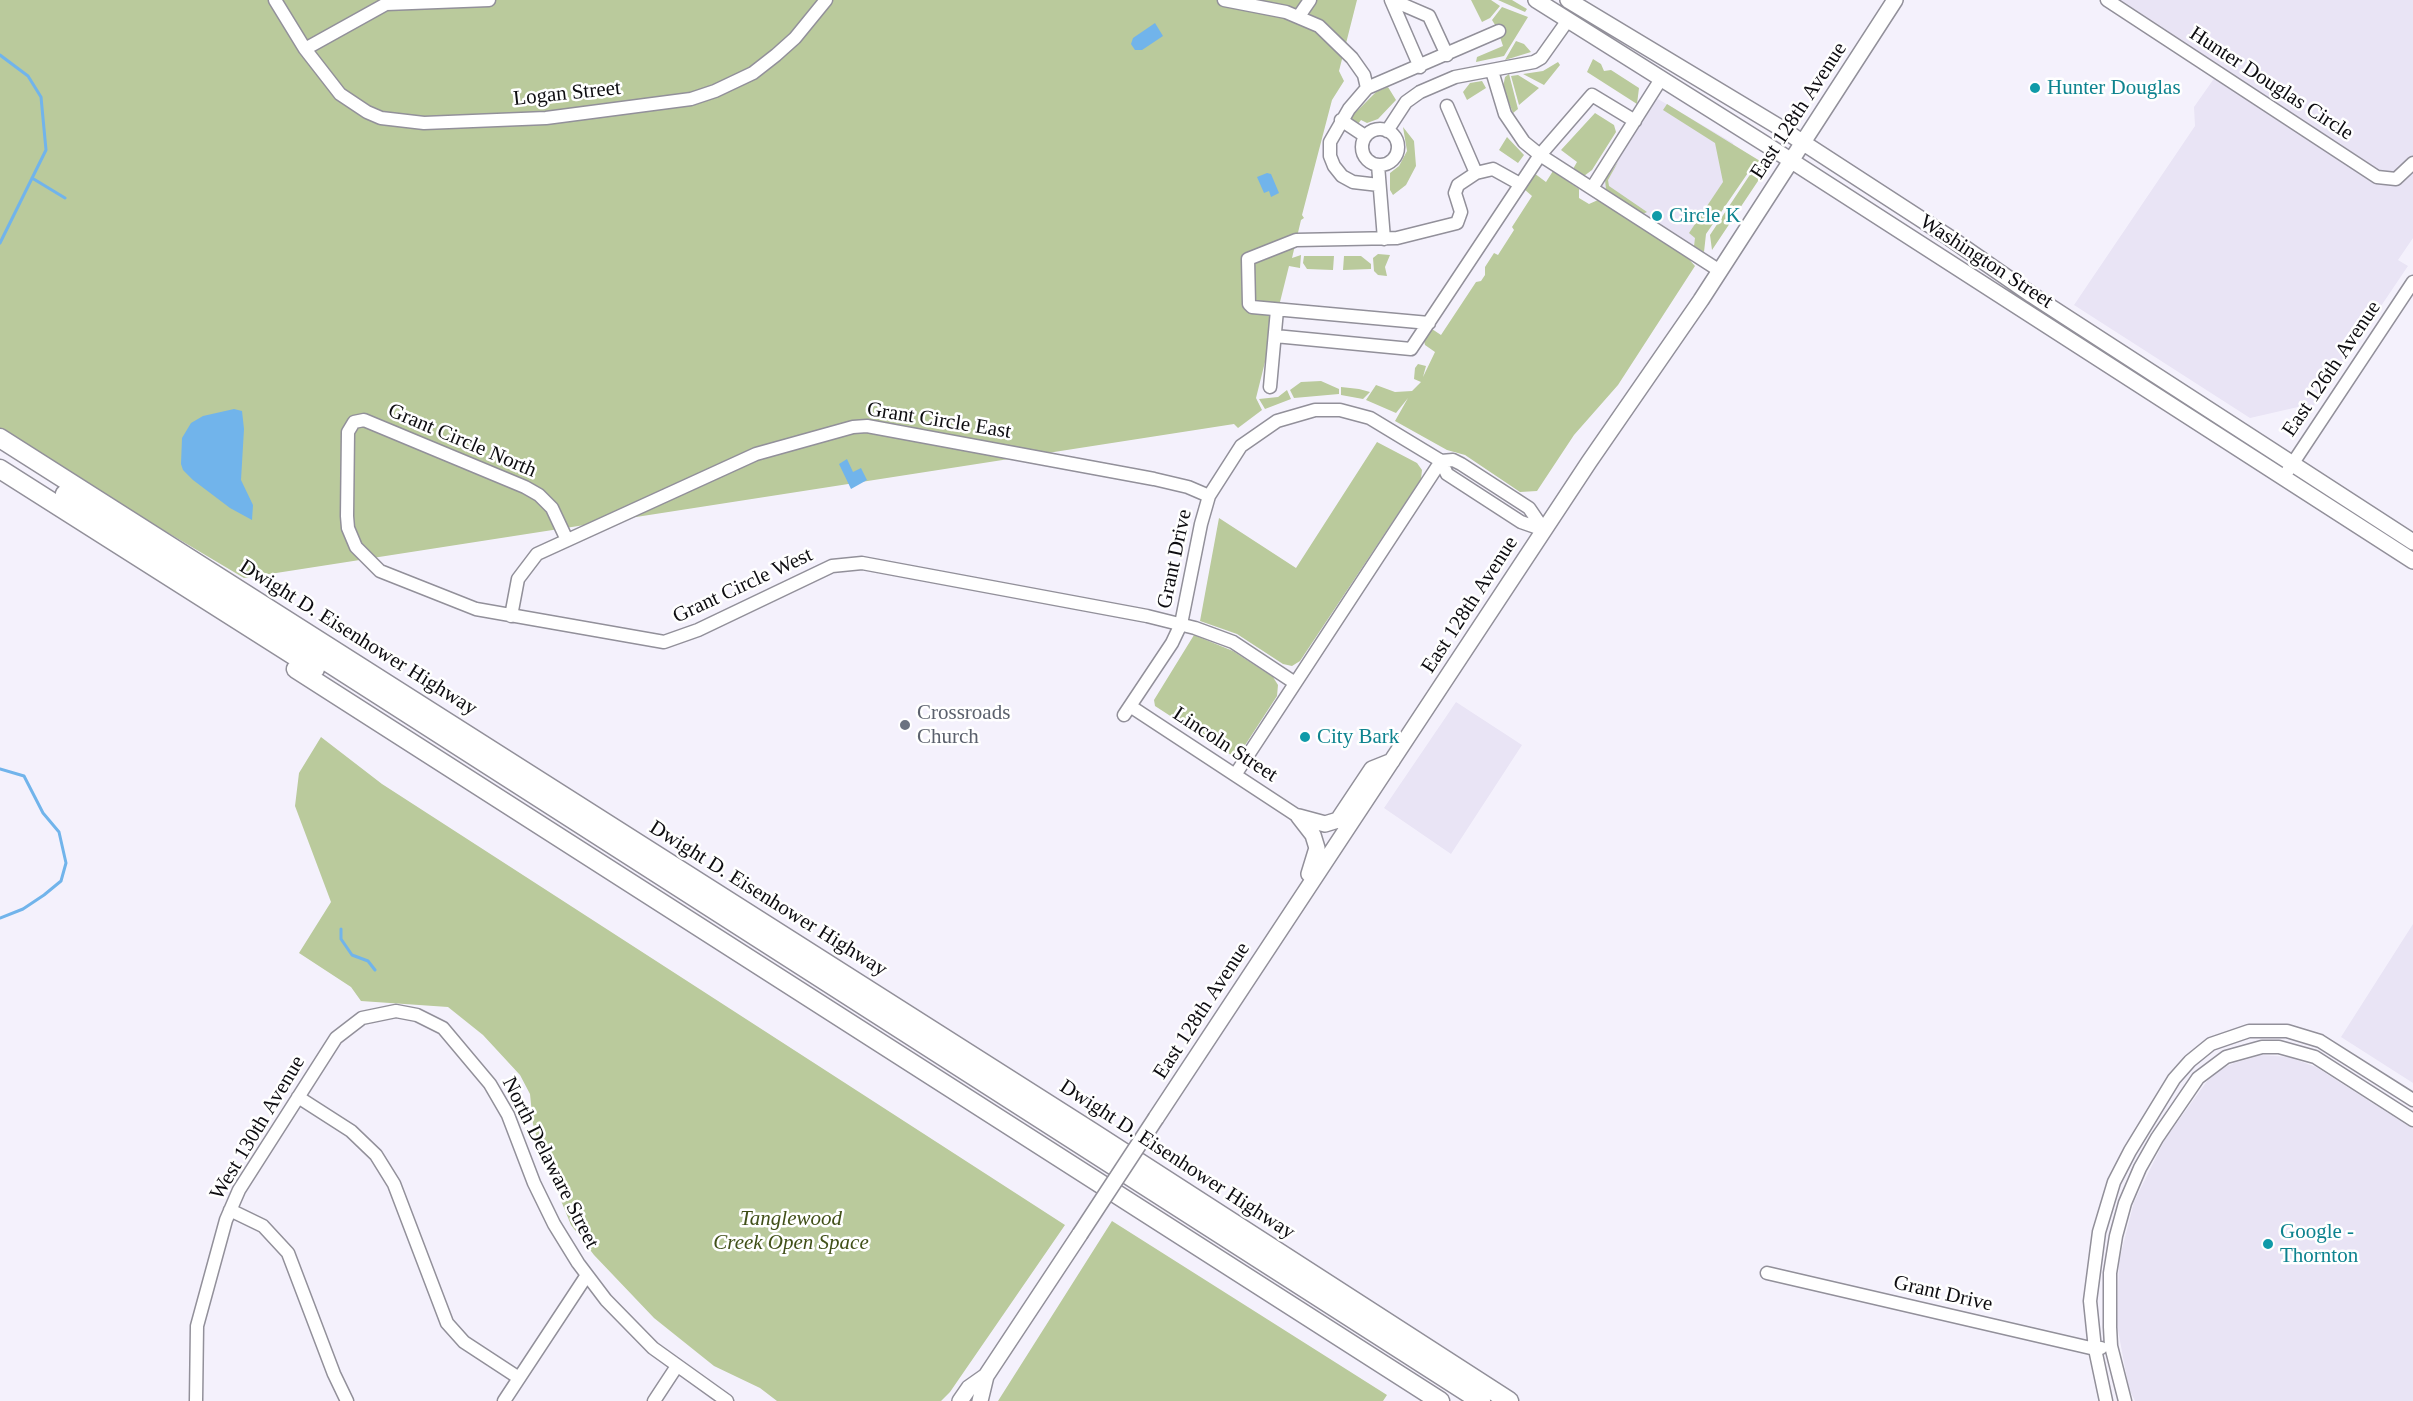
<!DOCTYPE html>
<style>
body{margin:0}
canvas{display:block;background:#f4f1fc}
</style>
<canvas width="2413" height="1401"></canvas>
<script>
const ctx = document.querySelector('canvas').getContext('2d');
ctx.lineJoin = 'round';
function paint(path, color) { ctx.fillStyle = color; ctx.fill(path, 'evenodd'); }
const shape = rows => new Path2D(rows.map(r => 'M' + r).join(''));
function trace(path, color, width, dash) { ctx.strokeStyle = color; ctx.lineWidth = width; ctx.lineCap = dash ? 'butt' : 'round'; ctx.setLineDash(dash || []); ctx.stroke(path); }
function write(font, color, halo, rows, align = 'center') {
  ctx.font = font + ' Georgia,serif'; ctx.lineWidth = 5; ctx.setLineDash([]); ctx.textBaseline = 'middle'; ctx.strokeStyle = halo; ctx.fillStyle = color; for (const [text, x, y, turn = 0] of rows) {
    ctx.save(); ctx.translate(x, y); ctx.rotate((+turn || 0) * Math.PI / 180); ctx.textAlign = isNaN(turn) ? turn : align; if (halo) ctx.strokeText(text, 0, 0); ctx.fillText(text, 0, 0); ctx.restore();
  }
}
paint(shape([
 [2111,0,2413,0,2413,238,2398,260,2408,266,2308,414,2298,407,2250,418,2074,305,2195,126,2194,107,2220,70],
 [1646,92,1733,143,1740,174,1693,245,1590,181],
 [1456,702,1522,745,1451,854,1384,808],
 [2413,924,2413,1083,2341,1037],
 [2261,1055,2289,1057,2316,1067,2413,1129,2413,1401,2135,1401,2129,1389,2117,1325,2119,1261,2134,1202,2165,1139,2213,1073,2234,1063]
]), '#e9e4f5');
paint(shape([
 [0,0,1357,0,1339,71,1344,81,1332,100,1302,215,1304,218,1301,220,1292,258,1301,255,1300,268,1289,266,1256,398,1262,410,1238,428,1234,424,244,578,0,433],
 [1471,0,1491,0,1500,6,1490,18,1482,22],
 [1498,0,1512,0,1527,9,1525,12],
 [1502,7,1528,17,1504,56,1476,62,1477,57,1503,46,1500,37,1502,36,1492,20],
 [1516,41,1524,44,1531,52,1505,60],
 [1593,59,1601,64,1604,71,1611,70,1639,88,1637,104,1587,72],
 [1558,62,1560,65,1544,85,1523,74,1543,71],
 [1509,74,1518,109,1513,113,1503,87,1505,77],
 [1518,75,1539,88,1519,105,1511,76],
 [1482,81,1486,88,1467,100,1463,92,1470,83],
 [1388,87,1396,100,1378,119,1367,123,1361,120,1358,124,1352,120,1352,116,1376,92],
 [1667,104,1760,161,1752,167,1706,234,1704,252,1694,246,1695,238,1689,233,1723,182,1715,143,1663,110],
 [1595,113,1614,125,1616,132,1592,170,1584,176,1573,169,1577,162,1561,150],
 [1403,127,1414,141,1416,166,1406,185,1393,195,1390,190,1390,173,1399,166,1407,151],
 [1507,137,1524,155,1518,163,1499,150],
 [1618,162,1608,180,1609,186,1647,212,1643,214,1606,189,1605,180],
 [1763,164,1764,172,1712,250,1710,235,1755,167],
 [1553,171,1579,189,1579,198,1589,204,1598,200,1687,257,1695,266,1618,385,1574,435,1537,491,1520,492,1465,455,1447,450,1395,421,1408,398,1396,413,1366,400,1376,385,1395,392,1412,391,1421,382,1414,379,1415,368,1418,364,1426,366,1423,377,1435,352,1425,345,1424,341,1432,329,1441,335,1476,282,1481,281,1485,275,1485,267,1494,253,1498,255,1514,230,1512,227,1532,196,1524,189,1534,173,1546,182],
 [1378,254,1390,255,1385,267,1387,276,1378,275,1374,271,1373,258],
 [1304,256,1334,256,1333,270,1307,269,1303,263],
 [1344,256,1361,256,1371,264,1371,269,1343,270],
 [1321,381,1339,389,1339,394,1294,398,1290,390,1301,382],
 [1341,387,1359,389,1370,392,1363,399,1341,395],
 [1287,390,1291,399,1265,409,1259,399,1278,397],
 [1377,442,1417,463,1422,470,1421,479,1300,661,1292,666,1283,664,1237,634,1200,621,1219,518,1296,568],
 [1194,635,1233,651,1273,677,1278,685,1277,696,1238,756,1229,754,1155,706,1154,700],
 [321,737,382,784,1065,1225,950,1392,941,1401,777,1401,760,1388,714,1366,654,1318,594,1255,571,1225,540,1149,533,1124,530,1094,520,1075,483,1035,448,1007,361,1001,351,987,299,953,331,902,295,806,299,773],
 [1112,1221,1387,1395,1383,1401,998,1401]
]), '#baca9c');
paint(shape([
 [1155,23,1163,36,1142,50,1135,50,1131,44,1133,38],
 [1267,173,1271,174,1279,193,1271,197,1269,191,1264,193,1257,177],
 [234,409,242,411,244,429,241,480,253,505,252,520,230,508,193,480,183,470,181,464,182,438,191,423,203,416],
 [847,459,853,472,861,468,867,480,851,489,839,464]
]), '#71b4eb');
trace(shape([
 [0,55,28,76,41,97,46,150,0,243],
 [32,178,65,198],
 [0,769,24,776,43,813,59,832,66,863,61,881,44,895,23,909,0,918],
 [341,929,341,939,352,955,368,961,375,970]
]), '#71b4eb', 3);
const minor = shape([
 [275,0,305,49,340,94,367,112,381,118,424,123,546,118,691,99,715,91,753,73,776,55,795,38,826,0],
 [1224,0,1286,12,1319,26,1352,58,1364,75,1367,88],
 [1391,0,1420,67],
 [1392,0,1429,16,1447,55],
 [2107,0,2377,177,2396,179,2413,163],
 [1299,16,1310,0],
 [305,49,386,4,489,0],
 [1492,71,1505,114,1524,142,1540,155,1720,271],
 [1447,106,1476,173],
 [1341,120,1365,136],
 '1362 147a18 18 0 1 1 36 0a18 18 0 1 1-36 0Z',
 [1387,131,1406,102,1420,92,1455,77,1534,62,1541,58,1568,20],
 [1378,165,1384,239],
 [1379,185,1353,182,1342,176,1334,166,1330,156,1330,142,1349,109,1367,88,1499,31],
 [1592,188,1661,79],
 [1429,323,1252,307,1249,304,1248,259,1296,240,1397,238,1457,223,1461,212,1455,193,1458,185,1476,173,1493,169,1520,184],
 [1275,336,1411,349,1540,155,1592,95,1635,121],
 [1270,387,1277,310],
 [1441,461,1447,474,1521,522,1544,530],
 [2283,478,2413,282],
 [567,540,552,508,539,495,525,487,364,420,354,422,348,432,347,516,348,528,356,547,380,571,476,609,664,642,698,630,832,566,862,563,1147,616,1195,628,1233,642,1295,683],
 [511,616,518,579,537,554,756,454,853,427,867,426,1154,479,1188,487,1209,496],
 [1130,706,1299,817],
 [1124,715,1172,643,1181,624,1201,524,1209,496,1241,446,1277,421,1315,410,1340,410,1370,418,1441,461,1453,460,1461,464,1529,508,1544,530],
 [1235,775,1441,461],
 [298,1097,351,1131,376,1155,394,1184,447,1323,464,1342,519,1378],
 [230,1210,263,1226,288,1253,334,1374,347,1401],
 [1767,1273,2095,1349,2101,1348],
 [196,1401,197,1326,226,1220,239,1190,336,1038,362,1018,396,1011,417,1015,443,1028,490,1084,508,1115,534,1183,554,1224,578,1263,606,1300,653,1348,727,1401],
 [504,1401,587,1275],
 [654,1401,677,1366],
 [2106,1401,2095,1349,2090,1301,2099,1232,2114,1182,2130,1151,2174,1079,2190,1061,2211,1044,2249,1031,2287,1031,2320,1041,2413,1100],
 [2125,1401,2111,1346,2110,1327,2110,1273,2116,1236,2125,1203,2140,1168,2157,1138,2198,1078,2226,1057,2262,1047,2279,1047,2315,1057,2413,1120]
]);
const major = shape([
 [1536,0,1770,147,2413,561],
 [1568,0,1779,127,1950,238,2032,295,2413,542],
 [1299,817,1325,824,1338,820,1372,769,1392,761],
 [1299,817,1313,835,1317,848,1309,874],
 [1156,1118,1589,462,1701,300,1895,0],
 [960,1401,969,1388,986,1376,1080,1234],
 [980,1401,986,1376]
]);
const highway = shape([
 [0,438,1092,1132,1509,1401],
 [0,469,315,669],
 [65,494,1481,1401],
 [296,669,1440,1401]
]);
trace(minor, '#92909a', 15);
trace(major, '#92909a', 18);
trace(highway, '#92909a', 21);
trace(minor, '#fff', 12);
trace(major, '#fff', 15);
trace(highway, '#fff', 18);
const majorBridge = shape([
 [1080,1234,1156,1118]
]);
trace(majorBridge, '#92909a', 18, []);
trace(majorBridge, '#fff', 15);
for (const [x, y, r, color] of [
 [2035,88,6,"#0f9aa8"],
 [1657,216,6,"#0f9aa8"],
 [905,725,6,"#6b7280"],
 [1305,737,6,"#0f9aa8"],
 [2268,1244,6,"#0f9aa8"]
]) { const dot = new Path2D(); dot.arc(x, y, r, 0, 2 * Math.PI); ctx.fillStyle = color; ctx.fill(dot); trace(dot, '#fff', 2); }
write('21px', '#0d0c10', '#fff', [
 ["Hunter Douglas Circle",2271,84,33],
 ["Logan Street",567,94,-6],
 ["East 128th Avenue",1799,111,-57],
 ["Washington Street",1986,262,33],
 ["East 126th Avenue",2332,369,-56],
 ["Grant Circle East",939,421,9],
 ["Grant Circle North",462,441,23],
 ["Grant Drive",1175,559,-78],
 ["Grant Circle West",743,586,-25],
 ["East 128th Avenue",1470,605,-57],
 ["Dwight D. Eisenhower Highway",358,638,32],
 ["Lincoln Street",1225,745,33],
 ["Dwight D. Eisenhower Highway",768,899,32],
 ["East 128th Avenue",1202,1011,-57],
 ["West 130th Avenue",258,1128,-59],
 ["Dwight D. Eisenhower Highway",1177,1160,33],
 ["North Delaware Street",550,1163,63],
 ["Grant Drive",1943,1294,13]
]);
write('21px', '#0d838f', '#fff', [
 ["Hunter Douglas",2047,88],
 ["Circle K",1669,216],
 ["City Bark",1317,737],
 ["Google -",2280,1232],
 ["Thornton",2280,1256]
], 'left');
write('21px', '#5b616d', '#fff', [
 ["Crossroads",917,713],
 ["Church",917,737]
], 'left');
write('italic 21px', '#415019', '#fff', [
 ["Tanglewood",791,1219],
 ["Creek Open Space",791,1243]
]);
</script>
